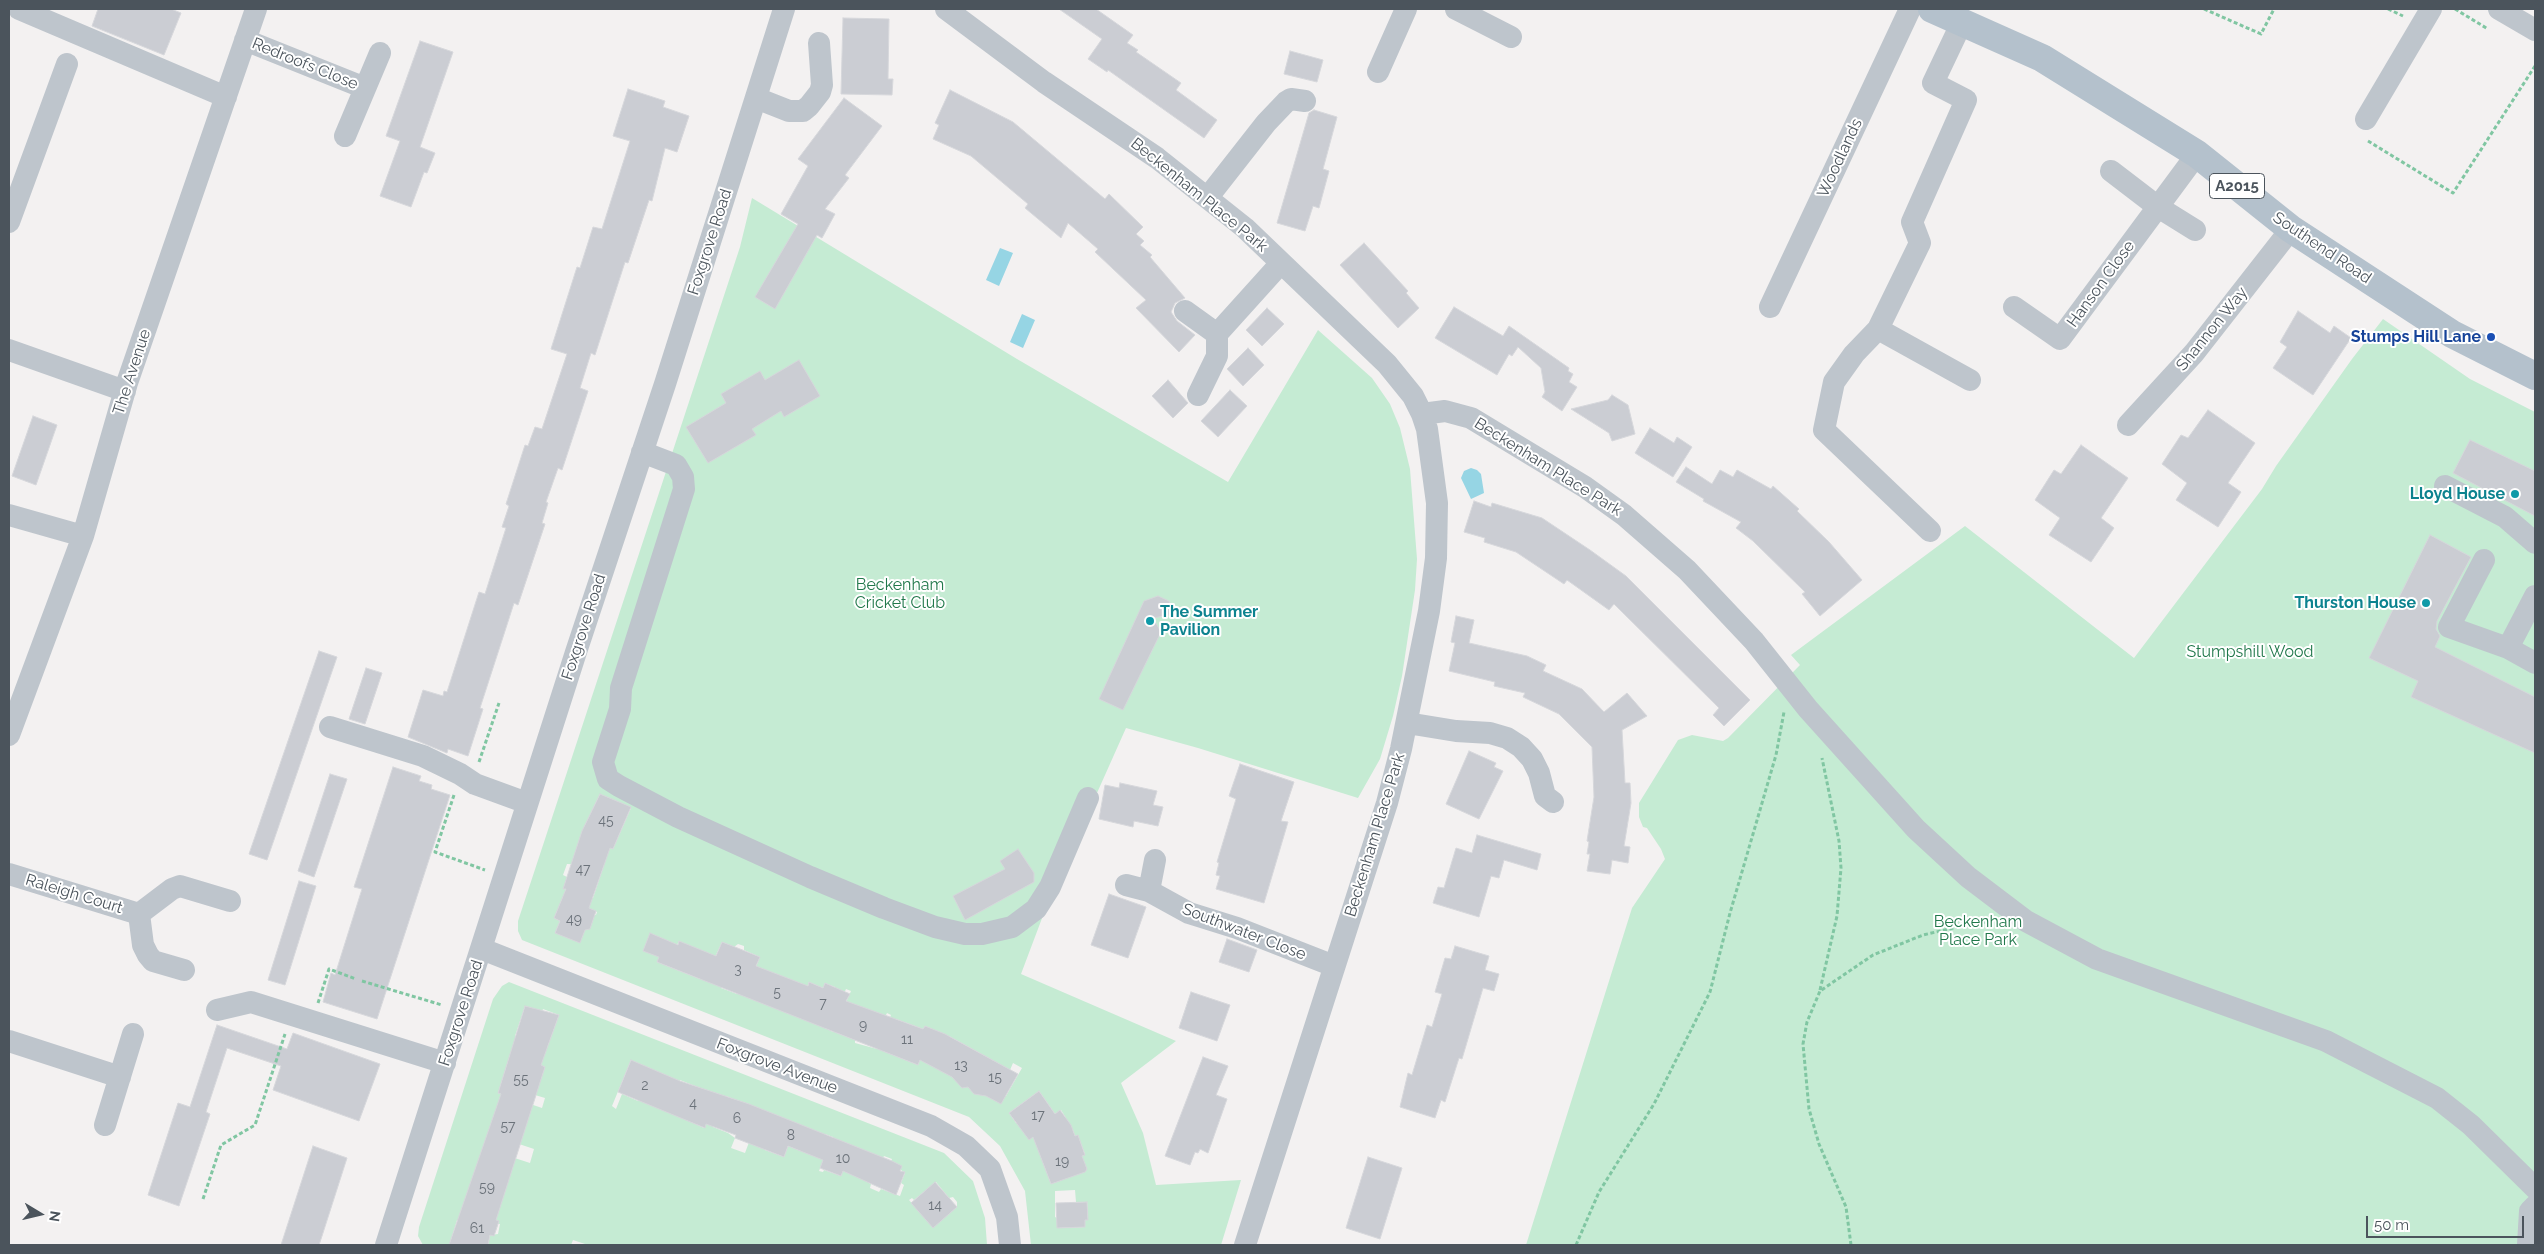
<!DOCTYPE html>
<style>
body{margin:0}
#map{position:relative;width:2544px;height:1254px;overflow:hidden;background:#f3f1f1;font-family:Raleway,sans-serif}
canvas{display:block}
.frame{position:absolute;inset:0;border:10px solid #4b545c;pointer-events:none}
.north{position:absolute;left:15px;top:1189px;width:50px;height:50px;-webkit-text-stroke:4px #fff;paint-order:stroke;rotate:99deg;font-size:14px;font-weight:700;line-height:20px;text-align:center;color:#4b545c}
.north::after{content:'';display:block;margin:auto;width:18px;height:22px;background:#4b545c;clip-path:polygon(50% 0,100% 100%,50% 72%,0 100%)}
.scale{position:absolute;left:2366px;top:1216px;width:158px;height:22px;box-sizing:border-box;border:2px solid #4b545c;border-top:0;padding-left:6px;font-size:15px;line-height:18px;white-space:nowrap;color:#4b545c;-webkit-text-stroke:4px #fff;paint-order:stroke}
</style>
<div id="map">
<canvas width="2544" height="1254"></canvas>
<div class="frame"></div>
<div class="north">N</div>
<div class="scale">50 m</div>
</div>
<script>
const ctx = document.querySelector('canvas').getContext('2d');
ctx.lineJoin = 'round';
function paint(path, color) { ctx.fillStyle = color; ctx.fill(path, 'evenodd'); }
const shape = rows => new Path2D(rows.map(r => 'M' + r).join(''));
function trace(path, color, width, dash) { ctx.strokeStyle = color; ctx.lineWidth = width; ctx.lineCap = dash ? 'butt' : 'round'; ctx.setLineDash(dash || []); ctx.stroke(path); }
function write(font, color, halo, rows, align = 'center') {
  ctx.font = font + ' Raleway,sans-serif'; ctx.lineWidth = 4; ctx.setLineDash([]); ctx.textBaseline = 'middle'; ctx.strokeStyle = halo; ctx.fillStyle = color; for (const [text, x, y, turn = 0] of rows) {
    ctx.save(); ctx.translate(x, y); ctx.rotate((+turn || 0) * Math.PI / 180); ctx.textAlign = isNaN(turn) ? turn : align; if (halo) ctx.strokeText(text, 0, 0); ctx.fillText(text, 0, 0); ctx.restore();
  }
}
paint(shape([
 [752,198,1017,359,1228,482,1318,330,1372,378,1390,404,1400,428,1410,469,1417,559,1415,590,1402,676,1393,716,1380,759,1358,798,1198,748,1126,728,1047,905,1021,974,1176,1041,1121,1083,1143,1133,1156,1185,1241,1180,1221,1245,1031,1245,1025,1191,1000,1146,969,1117,522,940,518,931,518,921,740,247],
 [600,794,631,808,613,849,583,836,585,825],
 [567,864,604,865,593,898,564,889,567,877,563,875],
 [563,897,597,912,596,915,593,914,590,928,555,933,560,921,554,918],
 [679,941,706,964,700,979,657,962,676,947],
 [722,942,734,947,738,944,744,946,744,950,760,957,746,991,740,988,737,994,721,988,723,982,715,957],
 [809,982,823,988,825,983,835,987,833,992,843,996,846,989,851,991,833,1032,797,1012],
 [887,1013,891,1015,877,1049,855,1043,855,1040,837,1033,885,1017],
 [896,1019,923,1029,925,1026,932,1029,918,1065,883,1051],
 [949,1036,1010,1070,1013,1063,1022,1068,1006,1096,967,1084,937,1058],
 [1039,1091,1055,1114,1061,1110,1066,1118,1062,1121,1059,1118,1016,1123,1009,1113],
 [1073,1130,1075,1136,1078,1136,1085,1154,1079,1157,1087,1169,1051,1184,1039,1151,1064,1134],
 [1075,1190,1076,1202,1087,1202,1088,1220,1085,1220,1085,1227,1057,1228,1057,1218,1055,1217,1055,1191],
 [2383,319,2470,379,2535,412,2535,1245,1526,1245,1632,908,1665,859,1661,849,1647,828,1643,827,1639,817,1639,803,1678,740,1692,735,1723,741,1728,738,1800,665,1791,655,1965,526,2134,658,2262,489,2276,466,2352,359],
 [509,982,944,1153,973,1181,985,1218,987,1245,588,1245,573,1240,571,1245,488,1245,490,1235,498,1234,500,1224,457,1220,450,1243,456,1245,423,1245,418,1236,419,1227,493,999,502,986],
 [525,1006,542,1012,543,1009,559,1015,547,1048,515,1036],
 [510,1055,545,1067,535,1095,545,1098,542,1108,498,1093],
 [631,1060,643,1091,638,1101,622,1094,616,1109,612,1106],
 [680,1080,705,1090,704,1128,668,1111],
 [726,1096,761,1110,745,1153,731,1148,735,1138,728,1133,713,1127],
 [777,1117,801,1151,788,1146,784,1157,765,1150],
 [825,1134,833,1137,844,1168,841,1176,824,1170,823,1172,819,1171,826,1153,819,1150],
 [519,1144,534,1149,530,1163,484,1148],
 [884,1156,892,1159,891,1162,905,1173,901,1183,904,1185,900,1196,881,1189,879,1192,870,1188,871,1184,869,1183],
 [936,1182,949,1198,953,1197,957,1202,957,1207,933,1227,909,1200,912,1198,914,1200]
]), '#c5ebd3');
paint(shape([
 [1000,248,1013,253,999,286,986,280],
 [1022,314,1035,320,1023,348,1010,342],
 [1471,468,1477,470,1481,474,1484,493,1471,499,1461,478,1464,471]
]), '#96d5e4');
const building = shape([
 [98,9,171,9,181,13,164,55,92,26,98,9],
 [1059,9,1096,9,1133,35,1127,43,1138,50,1136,52,1181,83,1176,90,1217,120,1204,138,1108,70,1107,72,1088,59,1102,39,1059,9],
 [843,18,889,19,888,79,893,79,892,95,841,94,843,18],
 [420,41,453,52,420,147,435,153,427,173,424,172,411,207,380,196,400,141,386,136,420,41],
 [1290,51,1323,60,1317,82,1284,74,1290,51],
 [628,89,665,101,663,107,689,116,677,152,665,148,652,201,649,200,628,263,625,262,595,355,591,353,580,388,588,391,562,470,558,468,546,502,548,503,542,523,545,524,518,605,514,603,504,634,480,708,483,709,468,756,448,749,447,753,408,737,423,690,443,696,444,691,447,692,479,592,485,594,506,528,502,527,509,506,506,504,525,445,528,446,535,427,542,429,567,354,551,349,577,267,580,268,593,227,602,229,630,141,613,136,628,89],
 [950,90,1013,122,1105,199,1109,194,1143,227,1136,234,1144,241,1140,245,1152,255,1150,257,1185,298,1175,303,1171,312,1177,321,1195,335,1179,352,1136,308,1146,300,1095,252,1098,249,1068,223,1061,238,1025,208,1028,204,971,156,933,139,939,125,935,123,950,90],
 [844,98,882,126,845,175,849,178,825,209,835,214,822,238,817,235,775,309,755,297,798,224,781,214,808,166,798,159,844,98],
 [1314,110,1337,117,1323,169,1329,171,1319,208,1313,206,1305,231,1277,223,1309,113,1314,110],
 [1364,243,1408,291,1406,293,1419,308,1398,328,1340,265,1364,243],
 [1454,307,1503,336,1509,326,1569,368,1568,371,1573,374,1569,382,1577,387,1562,411,1542,397,1545,392,1541,368,1518,347,1512,356,1509,354,1497,375,1435,338,1454,307],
 [1267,308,1284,324,1262,346,1246,330,1267,308],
 [2298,311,2330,333,2334,326,2351,338,2313,395,2273,368,2287,347,2280,342,2298,311],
 [1248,348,1264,365,1243,386,1227,369,1248,348],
 [799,360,820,396,784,417,781,411,752,429,756,435,708,463,686,427,726,403,721,394,760,371,765,380,799,360],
 [1168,380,1188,403,1173,418,1152,396,1168,380],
 [1230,390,1247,406,1218,437,1201,421,1230,390],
 [1612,395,1628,405,1635,434,1612,441,1609,433,1571,409,1608,400,1612,395],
 [2208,410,2255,443,2228,483,2241,492,2218,527,2176,500,2187,483,2162,464,2181,435,2188,438,2208,410],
 [33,416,57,425,36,485,12,476,33,416],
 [1650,428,1674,443,1677,437,1692,447,1673,477,1635,453,1650,428],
 [2470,440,2535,471,2535,516,2453,473,2470,440],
 [2081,445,2128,478,2101,518,2114,528,2091,562,2049,535,2060,518,2035,500,2054,470,2061,474,2081,445],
 [1686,467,1712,484,1720,470,1733,477,1737,470,1771,489,1773,486,1799,509,1797,511,1829,542,1862,580,1820,616,1802,594,1805,592,1753,541,1736,528,1741,522,1703,501,1704,499,1676,482,1686,467],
 [1474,501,1491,507,1492,503,1542,518,1590,550,1626,576,1750,700,1724,726,1713,715,1719,708,1614,604,1609,610,1567,580,1564,584,1516,552,1484,542,1485,538,1464,532,1474,501],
 [2430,535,2471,557,2437,621,2436,629,2440,636,2435,647,2535,697,2535,753,2411,697,2418,681,2369,658,2430,535],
 [1158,596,1169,601,1175,614,1153,618,1161,632,1123,710,1099,699,1144,601,1158,596],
 [1456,616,1474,620,1469,643,1527,656,1546,665,1543,671,1582,689,1604,712,1627,693,1647,716,1622,730,1625,783,1630,783,1631,803,1624,846,1630,847,1628,863,1612,860,1610,874,1587,871,1590,854,1587,854,1589,842,1587,841,1594,797,1592,747,1559,714,1523,697,1525,693,1494,686,1495,682,1449,671,1455,643,1451,642,1456,616],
 [319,651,337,657,267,860,249,854,319,651],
 [366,668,382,673,365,724,349,719,366,668],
 [1469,751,1496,763,1494,767,1503,771,1479,819,1446,804,1469,751],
 [1240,764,1294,782,1281,821,1288,822,1264,903,1216,889,1220,876,1216,875,1219,863,1217,862,1236,799,1229,796,1240,764],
 [393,767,421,776,419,781,432,785,431,789,450,795,377,1019,323,1002,331,973,335,975,362,889,354,887,393,767],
 [330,774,347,779,314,877,298,871,330,774],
 [1120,783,1157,791,1153,805,1163,807,1158,826,1134,821,1133,827,1099,819,1105,785,1119,788,1120,783],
 [600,794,631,807,613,849,610,848,589,908,596,911,590,929,585,930,580,943,555,933,560,921,554,918,566,889,563,889,582,831,600,794],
 [1477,835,1541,854,1537,870,1504,860,1499,878,1491,876,1479,917,1433,903,1438,887,1444,888,1456,848,1472,853,1477,835],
 [1018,849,1034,873,1034,882,965,920,953,896,1005,869,1000,861,1018,849],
 [299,881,316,886,285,985,268,980,299,881],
 [1109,894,1146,907,1128,958,1091,945,1109,894],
 [650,933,678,945,679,941,716,956,722,942,735,947,760,957,756,966,808,986,809,982,823,988,825,983,850,994,846,1001,923,1029,925,1026,945,1034,1018,1074,1001,1104,986,1096,974,1094,968,1087,962,1088,952,1077,920,1060,918,1065,657,962,659,957,643,951,650,933],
 [1227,939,1257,950,1249,972,1219,962,1227,939],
 [1455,946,1489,956,1485,970,1499,974,1494,991,1483,988,1462,1059,1459,1058,1445,1102,1441,1100,1435,1118,1400,1107,1408,1073,1412,1075,1427,1025,1432,1027,1442,994,1435,992,1445,958,1451,959,1455,946],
 [1191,992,1230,1005,1217,1041,1179,1028,1191,992],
 [525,1006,559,1015,541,1065,545,1067,496,1220,499,1221,494,1236,490,1235,488,1245,449,1245,501,1094,498,1093,525,1006],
 [217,1025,287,1049,293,1033,380,1064,359,1121,273,1090,281,1066,227,1048,206,1112,210,1114,179,1206,148,1195,178,1103,190,1107,217,1025],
 [1203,1057,1228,1066,1216,1095,1227,1099,1208,1153,1200,1149,1198,1153,1195,1152,1190,1165,1165,1156,1203,1057],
 [631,1060,680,1081,749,1104,892,1161,902,1166,900,1171,905,1172,896,1195,843,1171,841,1176,820,1168,823,1160,788,1146,784,1157,735,1138,736,1135,706,1124,705,1128,618,1092,631,1060],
 [1039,1091,1055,1114,1060,1110,1071,1125,1075,1136,1078,1135,1085,1155,1082,1156,1087,1169,1085,1172,1051,1184,1033,1137,1029,1140,1009,1113,1039,1091],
 [313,1146,347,1158,322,1236,319,1245,281,1245,313,1146],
 [1368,1157,1402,1168,1380,1239,1346,1228,1368,1157],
 [935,1182,957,1207,933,1228,911,1203,935,1182],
 [1087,1202,1088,1220,1085,1220,1085,1227,1057,1228,1056,1203,1087,1202]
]);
paint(building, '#cbcdd3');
trace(building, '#d6d7db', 1);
trace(shape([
 [2204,9,2261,34,2274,9],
 [2388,9,2403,16],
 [2455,9,2488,29],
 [2368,141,2453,193,2535,66],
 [479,762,499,703],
 [454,795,435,852,485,870],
 [362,981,442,1005],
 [1820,990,1837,916,1841,868,1839,841,1822,758],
 [318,1003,329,969,356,979],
 [203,1199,221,1145,255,1125,285,1034],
 [1576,1245,1599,1192,1654,1104,1710,992,1730,913,1776,755,1784,712],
 [1851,1245,1846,1207,1819,1144,1809,1109,1803,1044,1807,1022,1820,991,1873,955,1923,935,1975,923,1990,922]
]), '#80c6a2', 3, [4, 2.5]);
trace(shape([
 [19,9,226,97],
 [946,9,1044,82,1157,158,1245,228,1387,364,1413,396,1422,414,1427,429,1437,503,1436,558,1429,611,1401,749,1387,803,1245,1245],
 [1456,9,1511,37],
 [2499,9,2535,30],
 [1962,22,1933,83,1966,100,1912,222,1920,243,1878,329,1970,380],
 [245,40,365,88],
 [1378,72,1406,9],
 [756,98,789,111,803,111,809,106,820,92,822,85,819,43],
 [2366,119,2431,9],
 [345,136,380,53],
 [2111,171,2158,207,2195,230],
 [1208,197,1266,123,1286,102,1291,99,1305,101],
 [9,222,67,64],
 [1770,307,1910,9],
 [2014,307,2060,339,2197,154],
 [1185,311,1217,334],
 [1878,329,1854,354,1834,382,1824,430,1930,531],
 [9,350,125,391],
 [1198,395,1217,356,1217,334,1281,263],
 [1422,414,1445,411,1471,418,1585,487,1624,515,1687,570,1754,641,1808,709,1916,829,1968,877,2026,921,2097,959,2326,1041,2437,1098,2471,1125,2535,1188],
 [2128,425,2194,353,2291,229],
 [642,452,676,465,683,477,684,489,621,688,620,709,603,762,608,779,619,786,678,817,810,877,884,908,935,927,965,934,982,934,1012,927,1036,909,1050,887,1088,798],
 [2445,486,2505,517,2535,543],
 [9,515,83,536],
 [2484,560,2449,627,2508,648],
 [2535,596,2508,648,2535,663],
 [1407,723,1456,731,1490,733,1507,738,1521,747,1532,759,1539,773,1545,796,1553,802],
 [330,727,423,756,460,774,475,784,527,803],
 [9,735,83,536,127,383,256,9],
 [9,874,139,914],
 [1126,885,1149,891,1189,913,1237,928,1334,966],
 [1149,891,1155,860],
 [139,914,172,889,180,886,230,901],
 [139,914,143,945,148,955,153,961,184,970],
 [482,949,931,1126,966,1146,990,1169,1007,1217,1010,1245],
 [217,1010,251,1002,445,1063],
 [9,1041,120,1077],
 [105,1125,133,1034],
 [386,1245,576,652,665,384,784,9],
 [2528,1245,2530,1211,2535,1206]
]), '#bec5cc', 22);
trace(shape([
 [1932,9,2042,58,2197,154,2291,229,2452,334,2535,376]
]), '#b4c1cc', 28);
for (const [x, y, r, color] of [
 [2491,337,5,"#1a4fb4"],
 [2515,494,5,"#0f9aa8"],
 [2426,603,5,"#0f9aa8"],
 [1150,621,5,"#0f9aa8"]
]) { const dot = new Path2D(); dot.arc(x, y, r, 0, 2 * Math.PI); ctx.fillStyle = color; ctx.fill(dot); trace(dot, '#fff', 2); }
write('14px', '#6b727a', null, [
 ["45",606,821],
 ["47",583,870],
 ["49",574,920],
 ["3",738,970],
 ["5",777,993],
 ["7",823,1004],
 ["9",863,1026],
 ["11",907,1040],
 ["13",961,1066],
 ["15",995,1078],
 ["55",521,1080],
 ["2",645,1086],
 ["4",693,1104],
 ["17",1038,1116],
 ["6",737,1119],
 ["57",508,1127],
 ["8",791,1136],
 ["10",843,1159],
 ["19",1062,1162],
 ["59",487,1188],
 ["14",935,1206],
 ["61",477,1229]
]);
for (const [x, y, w] of [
 [2237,186,55]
]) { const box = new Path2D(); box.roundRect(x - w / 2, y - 12.5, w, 25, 4); ctx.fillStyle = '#fff'; ctx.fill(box); trace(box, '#4b545c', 1); }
write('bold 15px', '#4b545c', null, [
 ["A2015",2237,186]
]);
write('16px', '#4b545c', '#fff', [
 ["Redroofs Close",305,64,22],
 ["Woodlands",1840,158,-65],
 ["Beckenham Place Park",1199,195,39],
 ["Foxgrove Road",710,242,-72],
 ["Southend Road",2322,248,34],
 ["Hanson Close",2101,284,-54],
 ["Shannon Way",2212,329,-51],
 ["The Avenue",132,372,-72],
 ["Beckenham Place Park",1548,467,32],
 ["Foxgrove Road",584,627,-72],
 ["Beckenham Place Park",1375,835,-73],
 ["Raleigh Court",74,894,17],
 ["Southwater Close",1244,932,21],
 ["Foxgrove Road",461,1013,-72],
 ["Foxgrove Avenue",777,1066,21]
]);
write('bold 16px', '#164399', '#fff', [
 ["Stumps Hill Lane",2481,337]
], 'right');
write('bold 16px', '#0d838f', '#fff', [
 ["Lloyd House",2505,494],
 ["Thurston House",2416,603],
 ["The Summer",1160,612,"left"],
 ["Pavilion",1160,630,"left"]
], 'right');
write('16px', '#21784b', '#fff', [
 ["Beckenham",900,585],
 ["Cricket Club",900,603],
 ["Stumpshill Wood",2250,652],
 ["Beckenham",1978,922],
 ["Place Park",1978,940]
]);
</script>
